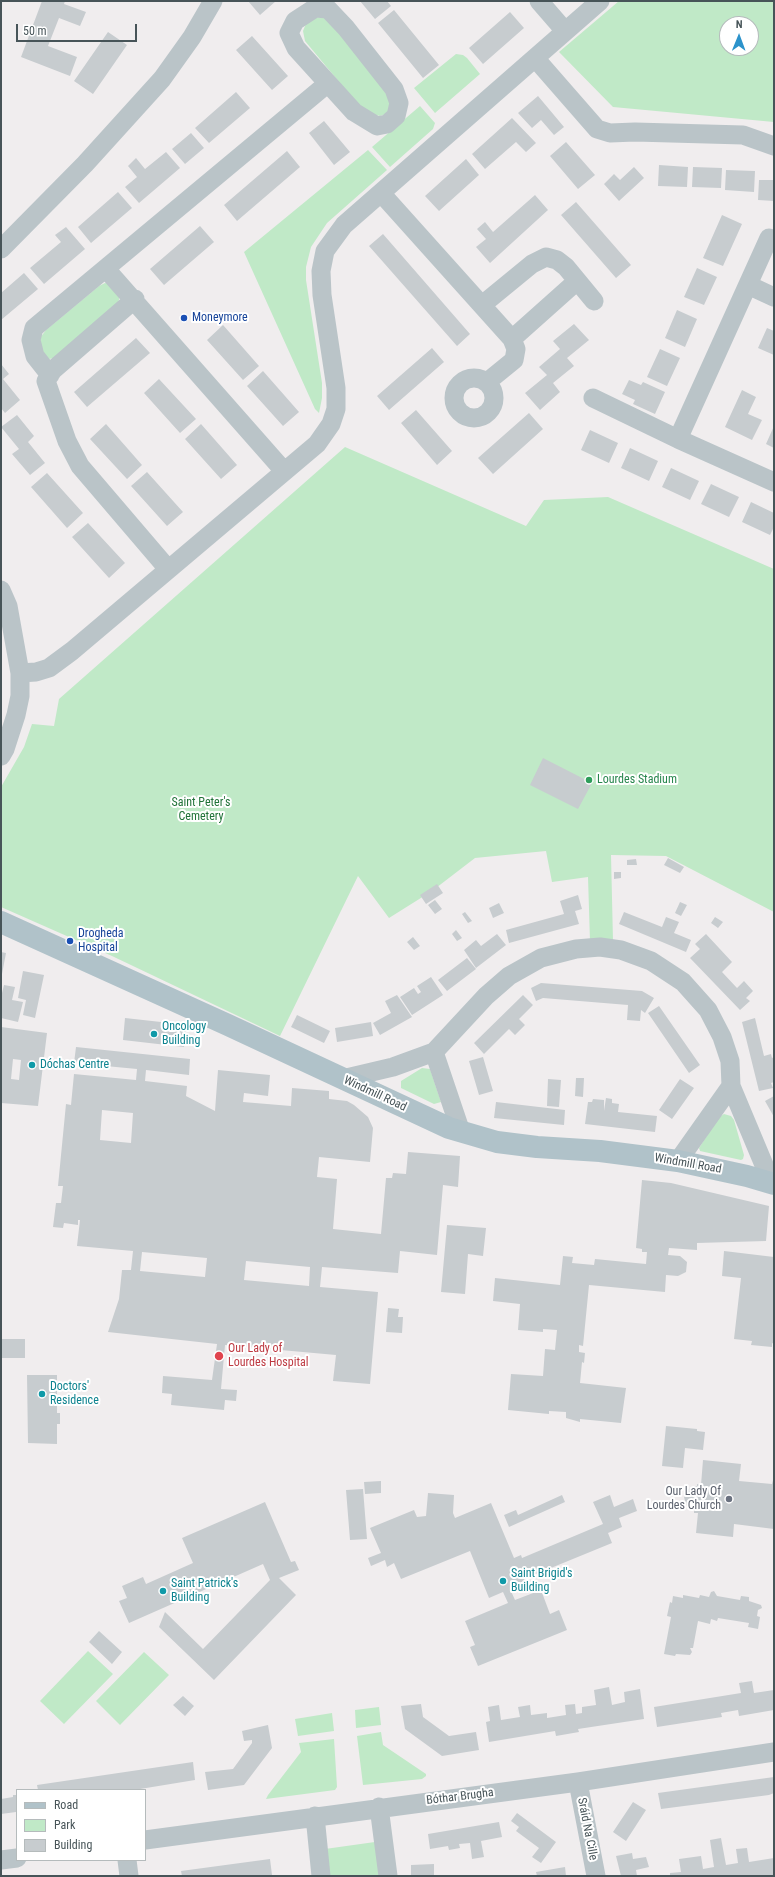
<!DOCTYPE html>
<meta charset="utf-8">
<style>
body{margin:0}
#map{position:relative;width:775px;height:1877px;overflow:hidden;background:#f0edee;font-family:"Roboto Condensed",sans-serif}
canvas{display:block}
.frame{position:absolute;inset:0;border:2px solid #475458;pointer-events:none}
.legend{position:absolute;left:16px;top:1789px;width:130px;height:72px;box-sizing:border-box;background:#fff;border:1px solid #b5bbbc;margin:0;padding:5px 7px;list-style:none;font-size:12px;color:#475458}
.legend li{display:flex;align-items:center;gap:8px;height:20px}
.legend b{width:20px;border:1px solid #b5bbbc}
.north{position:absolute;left:719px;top:16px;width:40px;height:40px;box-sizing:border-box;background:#fff;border:1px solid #b5bbbc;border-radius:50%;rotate:1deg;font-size:11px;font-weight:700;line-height:16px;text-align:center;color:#475458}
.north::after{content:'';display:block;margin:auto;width:14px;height:18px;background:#2c93cb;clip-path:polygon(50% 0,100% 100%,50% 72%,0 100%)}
.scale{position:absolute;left:16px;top:24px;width:121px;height:18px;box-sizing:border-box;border:2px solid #475458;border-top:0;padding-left:5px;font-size:12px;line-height:14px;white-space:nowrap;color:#475458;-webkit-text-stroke:3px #fff;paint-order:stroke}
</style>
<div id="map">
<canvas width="775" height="1877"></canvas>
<div class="frame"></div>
<ul class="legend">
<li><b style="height:5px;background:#b0c2c9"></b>Road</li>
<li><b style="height:11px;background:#c0e9c7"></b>Park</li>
<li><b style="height:11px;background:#c7cccf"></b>Building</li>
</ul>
<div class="north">N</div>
<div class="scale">50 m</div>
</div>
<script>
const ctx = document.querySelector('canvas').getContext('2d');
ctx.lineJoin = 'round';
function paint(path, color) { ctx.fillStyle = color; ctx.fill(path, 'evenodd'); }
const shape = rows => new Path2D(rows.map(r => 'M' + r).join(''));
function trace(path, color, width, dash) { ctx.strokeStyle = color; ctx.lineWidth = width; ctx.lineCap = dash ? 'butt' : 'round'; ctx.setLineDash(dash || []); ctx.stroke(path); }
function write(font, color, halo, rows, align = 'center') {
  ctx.font = font + ' "Roboto Condensed",sans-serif'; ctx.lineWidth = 4; ctx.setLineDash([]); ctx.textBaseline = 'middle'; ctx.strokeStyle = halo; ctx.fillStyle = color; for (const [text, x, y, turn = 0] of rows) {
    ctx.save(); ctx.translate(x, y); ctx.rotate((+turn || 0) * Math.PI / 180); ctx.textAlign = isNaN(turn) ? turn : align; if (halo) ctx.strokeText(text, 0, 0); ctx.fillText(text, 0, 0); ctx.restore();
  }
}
paint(shape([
 [619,1,774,1,774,122,613,107,559,52],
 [727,24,751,24,751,48,727,48],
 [314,17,325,18,333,23,388,93,392,105,389,113,380,116,364,112,305,41,303,31,307,21],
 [456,54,463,55,467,58,480,74,435,113,414,88],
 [420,106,435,123,433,129,390,167,372,147],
 [368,150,387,170,327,223,311,247,306,267,306,280,322,383,322,398,319,413,315,409,244,252],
 [105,283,112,284,119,295,119,300,116,307,59,357,49,359,43,356,40,338,46,330,99,286],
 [345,447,526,526,544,500,608,497,774,569,774,912,666,856,611,855,613,941,590,941,588,877,552,882,546,851,475,858,432,891,389,918,358,876,280,1036,112,956,1,907,1,787,24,747,32,724,54,726,59,699],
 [422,1068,430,1069,441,1102,434,1104,401,1088,401,1081],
 [724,1114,731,1116,734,1120,744,1155,743,1159,741,1160,700,1151,699,1148,718,1118],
 [88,1651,113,1674,64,1724,40,1701],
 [144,1652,169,1675,120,1725,96,1701],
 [379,1707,381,1725,356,1728,355,1710],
 [332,1713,334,1731,298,1736,295,1719],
 [381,1732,383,1745,426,1774,426,1776,422,1779,363,1785,357,1736],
 [334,1739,337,1787,335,1790,266,1799,268,1795,301,1752,299,1743],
 [382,1841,385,1876,328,1876,325,1849]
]), '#c0e9c7');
paint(shape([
 [42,1,65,1,64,4,86,12,80,26,59,18,48,46,77,57,70,76,21,57],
 [248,1,276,1,260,15],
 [360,1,387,1,391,6,375,19],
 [394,10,439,65,423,78,378,23],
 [510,12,524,28,483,64,469,48],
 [108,32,127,45,93,94,74,81],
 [252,36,288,76,272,90,236,50],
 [236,92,250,108,209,143,195,128],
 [538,96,564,127,554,135,541,120,532,128,518,113],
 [512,118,536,143,526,152,516,142,485,169,472,154],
 [324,121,350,152,334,165,309,133],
 [191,133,204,148,185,164,172,149],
 [566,142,595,175,578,189,550,156],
 [287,151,300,167,237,221,224,205],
 [166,152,180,168,139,203,125,187,137,177,128,166,136,158,145,169],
 [466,159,479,175,439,211,425,196],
 [659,165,688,167,687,187,658,186],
 [634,167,644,178,619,201,604,184,614,174,620,180],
 [693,167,722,168,721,188,692,187],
 [726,170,755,171,754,192,725,190],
 [759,180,774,180,774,201,758,200],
 [118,192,132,208,91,243,78,227],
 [535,195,548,210,490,263,476,247,486,239,477,229,485,222,493,232],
 [576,202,631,265,616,278,561,215],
 [722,215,742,224,723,266,703,258],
 [200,226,214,242,164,285,150,269],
 [66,227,85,249,44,284,30,268,61,242,55,235],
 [383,234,470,334,457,346,369,246],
 [697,268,717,277,704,305,684,297],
 [24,273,38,289,1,320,1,293],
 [677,310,697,319,685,347,665,338],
 [574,324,589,340,567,358,574,366,553,383,560,392,540,410,525,393,547,375,539,367,560,349,553,341],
 [223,325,259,366,243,380,207,340],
 [767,328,774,331,774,355,758,348],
 [136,338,150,353,87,407,74,392],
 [432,348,444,362,389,410,377,396],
 [660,349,680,358,667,386,647,377],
 [1,364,9,374,3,379,20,400,5,413,1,408],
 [263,371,299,412,283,426,247,386],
 [159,379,196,419,180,433,144,393],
 [629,380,641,385,643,382,665,392,655,414,633,404,635,400,622,394],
 [742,390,756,397,748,414,762,420,752,440,725,427],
 [416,410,452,451,437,465,401,423],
 [529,413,543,429,493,474,478,458],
 [17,415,34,436,28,442,45,463,30,475,12,454,19,449,1,427],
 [106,424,142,465,127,479,90,439],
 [201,424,237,465,221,479,185,439],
 [774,426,774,448,766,444],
 [590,430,618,443,609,463,581,450],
 [630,448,658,461,649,481,621,468],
 [671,468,699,481,690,500,662,487],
 [147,472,183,512,167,526,131,486],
 [47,473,83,513,67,528,31,487],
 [711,484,739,497,729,517,701,504],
 [751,502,774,513,774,527,770,535,742,522],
 [88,523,125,563,109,578,72,537],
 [543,758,592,783,578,809,530,785],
 [668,858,684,867,680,873,664,865],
 [636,859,637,865,627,865,627,860],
 [614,872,621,872,621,878,614,879],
 [437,884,443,893,426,904,420,895],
 [578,895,582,909,575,911,579,924,509,943,506,930,564,914,560,901],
 [435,900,442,909,435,914,428,905],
 [680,902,687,905,681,916,675,913],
 [499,903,504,913,493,918,489,908],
 [465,912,472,921,468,923,462,914],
 [624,912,662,927,666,917,679,922,674,933,691,940,686,952,619,924],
 [715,917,723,922,718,928,711,923],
 [456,930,462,938,457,941,452,934],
 [497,934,506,945,476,968,464,950,476,940,481,946],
 [706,934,732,962,722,972,737,988,744,981,753,991,746,998,750,1001,740,1010,690,958,700,949,695,944],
 [413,937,420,946,414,950,407,942],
 [1,952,6,953,2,974,1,974],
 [467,958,476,969,447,991,438,980],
 [23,971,44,975,35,1018,23,1015,26,1000,18,998],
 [431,977,443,995,412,1015,400,997,414,988,418,994,421,992,417,986],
 [541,983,642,991,654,998,645,1013,641,1010,640,1021,627,1020,628,1005,543,998,536,1001,531,988],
 [4,985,15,987,12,1000,23,1002,18,1022,1,1018,1,997],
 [397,995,412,1017,380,1035,373,1023,391,1013,385,1001],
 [523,995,533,1005,519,1019,525,1025,515,1035,509,1029,484,1054,474,1043],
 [659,1006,700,1065,689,1073,648,1013],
 [297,1015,330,1031,324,1043,291,1027],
 [125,1018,170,1023,170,1027,186,1029,184,1047,123,1040],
 [755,1018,764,1056,771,1054,772,1058,774,1057,774,1082,771,1083,773,1088,759,1091,742,1022],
 [371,1022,373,1036,337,1042,335,1028],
 [1,1027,47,1033,38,1106,1,1103],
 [13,1059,21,1060,19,1080,11,1079],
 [76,1047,190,1059,189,1075,146,1070,145,1081,187,1086,186,1096,215,1111,218,1070,270,1075,268,1096,244,1093,243,1102,291,1106,292,1088,329,1091,329,1099,347,1101,354,1105,368,1117,373,1128,370,1162,319,1157,317,1177,337,1179,333,1229,381,1234,386,1178,392,1178,393,1173,406,1174,408,1152,460,1156,458,1187,443,1185,437,1255,400,1251,398,1273,322,1267,320,1287,378,1292,370,1384,333,1381,336,1355,225,1345,221,1389,237,1390,236,1401,225,1400,224,1410,171,1405,172,1394,162,1393,163,1376,212,1380,217,1344,108,1332,119,1299,122,1270,131,1270,133,1251,77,1246,80,1220,78,1220,78,1225,64,1223,63,1228,53,1227,56,1203,61,1203,63,1186,58,1186,66,1104,71,1105,74,1074,136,1080,137,1069,74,1063],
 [102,1110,133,1113,131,1143,100,1140],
 [142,1252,207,1258,205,1277,140,1271],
 [246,1261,310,1267,309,1286,244,1280],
 [483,1057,493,1091,479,1095,469,1061],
 [576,1078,584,1078,583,1097,575,1096],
 [548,1079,561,1080,559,1107,547,1106],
 [680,1079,694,1088,672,1119,659,1110],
 [774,1096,774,1117,765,1101],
 [606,1098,612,1099,612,1103,619,1104,618,1112,657,1116,655,1132,585,1124,588,1102,592,1102,593,1099,604,1100,604,1111],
 [496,1102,565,1110,564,1125,494,1118],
 [642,1180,671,1183,769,1206,766,1241,697,1243,697,1250,669,1248,668,1255,680,1256,687,1262,686,1272,678,1276,666,1275,665,1292,589,1285,583,1346,579,1345,579,1352,585,1353,584,1363,582,1362,580,1383,626,1388,621,1423,580,1419,580,1422,566,1418,566,1412,549,1411,549,1414,508,1410,511,1374,543,1376,545,1349,555,1350,557,1330,543,1329,543,1332,518,1330,520,1304,493,1301,495,1278,560,1285,563,1256,573,1257,572,1263,594,1265,595,1259,646,1264,647,1252,642,1252,642,1249,636,1248],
 [447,1225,486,1228,483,1256,468,1254,465,1294,441,1292],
 [724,1251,774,1257,774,1344,772,1343,772,1347,751,1345,752,1341,734,1339,741,1278,722,1276],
 [388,1308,399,1309,398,1317,403,1317,402,1333,386,1332],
 [1,1339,25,1339,25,1358,1,1358],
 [27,1375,57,1375,57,1413,60,1413,60,1424,57,1424,57,1444,28,1443],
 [666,1426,697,1429,697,1431,705,1432,703,1450,685,1448,683,1468,662,1466],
 [703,1460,741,1464,739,1481,772,1484,774,1476,774,1529,734,1524,733,1537,696,1533,698,1513,694,1513,694,1510,686,1505,684,1497,688,1489,697,1486,697,1484,701,1485],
 [381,1481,381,1493,365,1494,364,1482],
 [363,1489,367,1539,350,1540,346,1490],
 [428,1493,454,1495,453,1513,455,1518,491,1503,514,1558,521,1555,522,1558,603,1524,593,1502,610,1495,614,1507,633,1499,637,1511,619,1518,622,1527,608,1533,612,1543,524,1579,525,1583,510,1589,515,1600,541,1590,550,1614,559,1610,567,1630,478,1666,470,1647,475,1645,465,1621,508,1603,503,1592,489,1598,470,1551,401,1579,394,1563,387,1567,385,1560,371,1566,368,1558,381,1553,370,1528,414,1510,417,1517,426,1516],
 [562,1495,565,1502,509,1527,504,1515,516,1510,518,1515],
 [265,1502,291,1562,295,1561,299,1570,279,1578,296,1595,214,1680,159,1627,165,1612,203,1649,270,1580,263,1564,129,1623,119,1601,127,1598,122,1586,143,1577,146,1584,193,1563,182,1538],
 [714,1591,717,1596,740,1600,741,1596,749,1597,749,1601,761,1605,762,1608,758,1610,757,1616,760,1617,758,1629,748,1627,749,1623,718,1618,717,1621,711,1619,710,1624,698,1621,693,1648,690,1648,692,1652,690,1655,676,1654,675,1656,664,1654,671,1617,667,1616,670,1602,672,1603,673,1596,683,1598,683,1595,699,1598,700,1595,709,1597,711,1592],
 [99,1631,122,1652,112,1664,89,1642],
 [752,1681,754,1693,774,1690,774,1710,739,1716,738,1710,721,1713,722,1717,657,1727,654,1707,741,1693,739,1683],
 [609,1687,612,1705,625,1702,624,1692,640,1689,644,1719,578,1729,579,1732,556,1736,555,1731,489,1742,486,1722,490,1721,488,1707,499,1705,501,1720,520,1717,518,1707,530,1705,531,1715,547,1713,547,1718,566,1715,565,1705,575,1704,576,1714,582,1713,582,1707,596,1705,594,1690],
 [183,1696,194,1706,185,1716,173,1705],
 [421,1704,423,1717,449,1736,476,1732,479,1750,442,1756,405,1729,401,1706],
 [268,1725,272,1748,244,1785,208,1790,205,1772,233,1769,252,1743,252,1740,244,1741,242,1731],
 [193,1762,195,1780,134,1790,38,1790,37,1785],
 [774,1777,774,1793,769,1795,661,1809,658,1793],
 [13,1795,17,1795,17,1815,16,1812,1,1814,1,1799,13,1797],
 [633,1802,646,1810,626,1841,613,1832],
 [517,1813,556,1842,541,1863,532,1857,539,1848,516,1831,519,1827,511,1821],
 [499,1822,502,1837,481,1841,484,1857,472,1859,470,1843,459,1844,460,1848,449,1850,448,1846,430,1849,428,1834],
 [721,1838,726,1865,738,1863,736,1849,747,1848,749,1862,774,1858,774,1875,670,1876,670,1873,681,1872,679,1859,701,1856,703,1869,714,1867,710,1840],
 [632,1853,633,1859,646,1857,649,1867,636,1870,637,1876,621,1876,616,1856],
 [270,1859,272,1875,182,1876,181,1871],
 [434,1864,434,1876,411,1876,411,1865],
 [565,1867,566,1876,537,1876,536,1872]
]), '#c7cccf');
trace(shape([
 [539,1,565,31],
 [315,8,328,9,346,28,394,89,399,103,396,116,387,124,377,126,354,112,296,48,289,33,295,21,315,8],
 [535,58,597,129,610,133,635,132,743,135,774,146],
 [381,193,512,339,516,349,514,360,487,382],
 [1,249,85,164,162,79,192,37,213,1],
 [106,269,284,471],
 [748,285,774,297],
 [135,299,53,370,46,381,67,441,80,466,168,569],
 [482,305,532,264,546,257,557,260,566,267,594,301],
 [512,339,577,281],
 [50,375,35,356,31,340,34,328,327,84],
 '454 398a20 20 0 1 1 40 0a20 20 0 1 1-40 0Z',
 [593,398,678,439,774,482],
 [678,439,769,238],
 [1,590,8,606,20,673,20,696,16,715,5,749,1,756],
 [20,673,36,672,49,668,72,651,317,444,331,424,336,409,336,388,322,295,321,271,325,251,344,225,600,1],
 [342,1079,393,1067,434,1052],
 [461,1132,434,1052,486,996,509,976,541,958,576,949,600,947,621,950,651,961,683,982,708,1010,722,1037,730,1061,731,1086,772,1184],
 [678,1161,731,1086],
 [578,1782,596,1876],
 [379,1807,388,1876],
 [315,1816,321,1876],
 [145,1840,578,1782,774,1752],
 [1,1860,17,1858],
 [127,1860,129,1876]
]), '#bac4c8', 19);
trace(shape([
 [1,922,228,1025,449,1128,497,1142,537,1147,600,1151,678,1161,747,1176,774,1184]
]), '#b0c2c9', 22);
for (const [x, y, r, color] of [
 [184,318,4,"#1a4fb4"],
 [589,780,4,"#2e9e5b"],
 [70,941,4,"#1a4fb4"],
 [154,1034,4,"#0f9aa8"],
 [32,1065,4,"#0f9aa8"],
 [219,1356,5,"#e0444e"],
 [42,1394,4,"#0f9aa8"],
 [729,1499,4,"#6b7280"],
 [503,1581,4,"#0f9aa8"],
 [163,1591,4,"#0f9aa8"]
]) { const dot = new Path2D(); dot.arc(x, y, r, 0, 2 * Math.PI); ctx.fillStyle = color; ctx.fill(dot); trace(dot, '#fff', 1.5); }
write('12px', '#164399', '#fff', [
 ["Moneymore",192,318],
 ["Drogheda",78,934],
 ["Hospital",78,948]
], 'left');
write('12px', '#27864d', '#fff', [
 ["Lourdes Stadium",597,780]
], 'left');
write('12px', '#207238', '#fff', [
 ["Saint Peter's",201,803],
 ["Cemetery",201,817]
]);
write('12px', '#0d838f', '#fff', [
 ["Oncology",162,1027],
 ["Building",162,1041],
 ["Dóchas Centre",40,1065],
 ["Doctors'",50,1387],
 ["Residence",50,1401],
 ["Saint Brigid's",511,1574],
 ["Building",511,1588],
 ["Saint Patrick's",171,1584],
 ["Building",171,1598]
], 'left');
write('12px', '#475458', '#fff', [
 ["Windmill Road",375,1094,25],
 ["Windmill Road",688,1164,10],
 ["Bóthar Brugha",460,1797,-7],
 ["Sráid Na Cille",587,1829,79]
]);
write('12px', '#be3a42', '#fff', [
 ["Our Lady of",228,1349],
 ["Lourdes Hospital",228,1363]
], 'left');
write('12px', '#5b616d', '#fff', [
 ["Our Lady Of",721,1492],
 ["Lourdes Church",721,1506]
], 'right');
</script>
